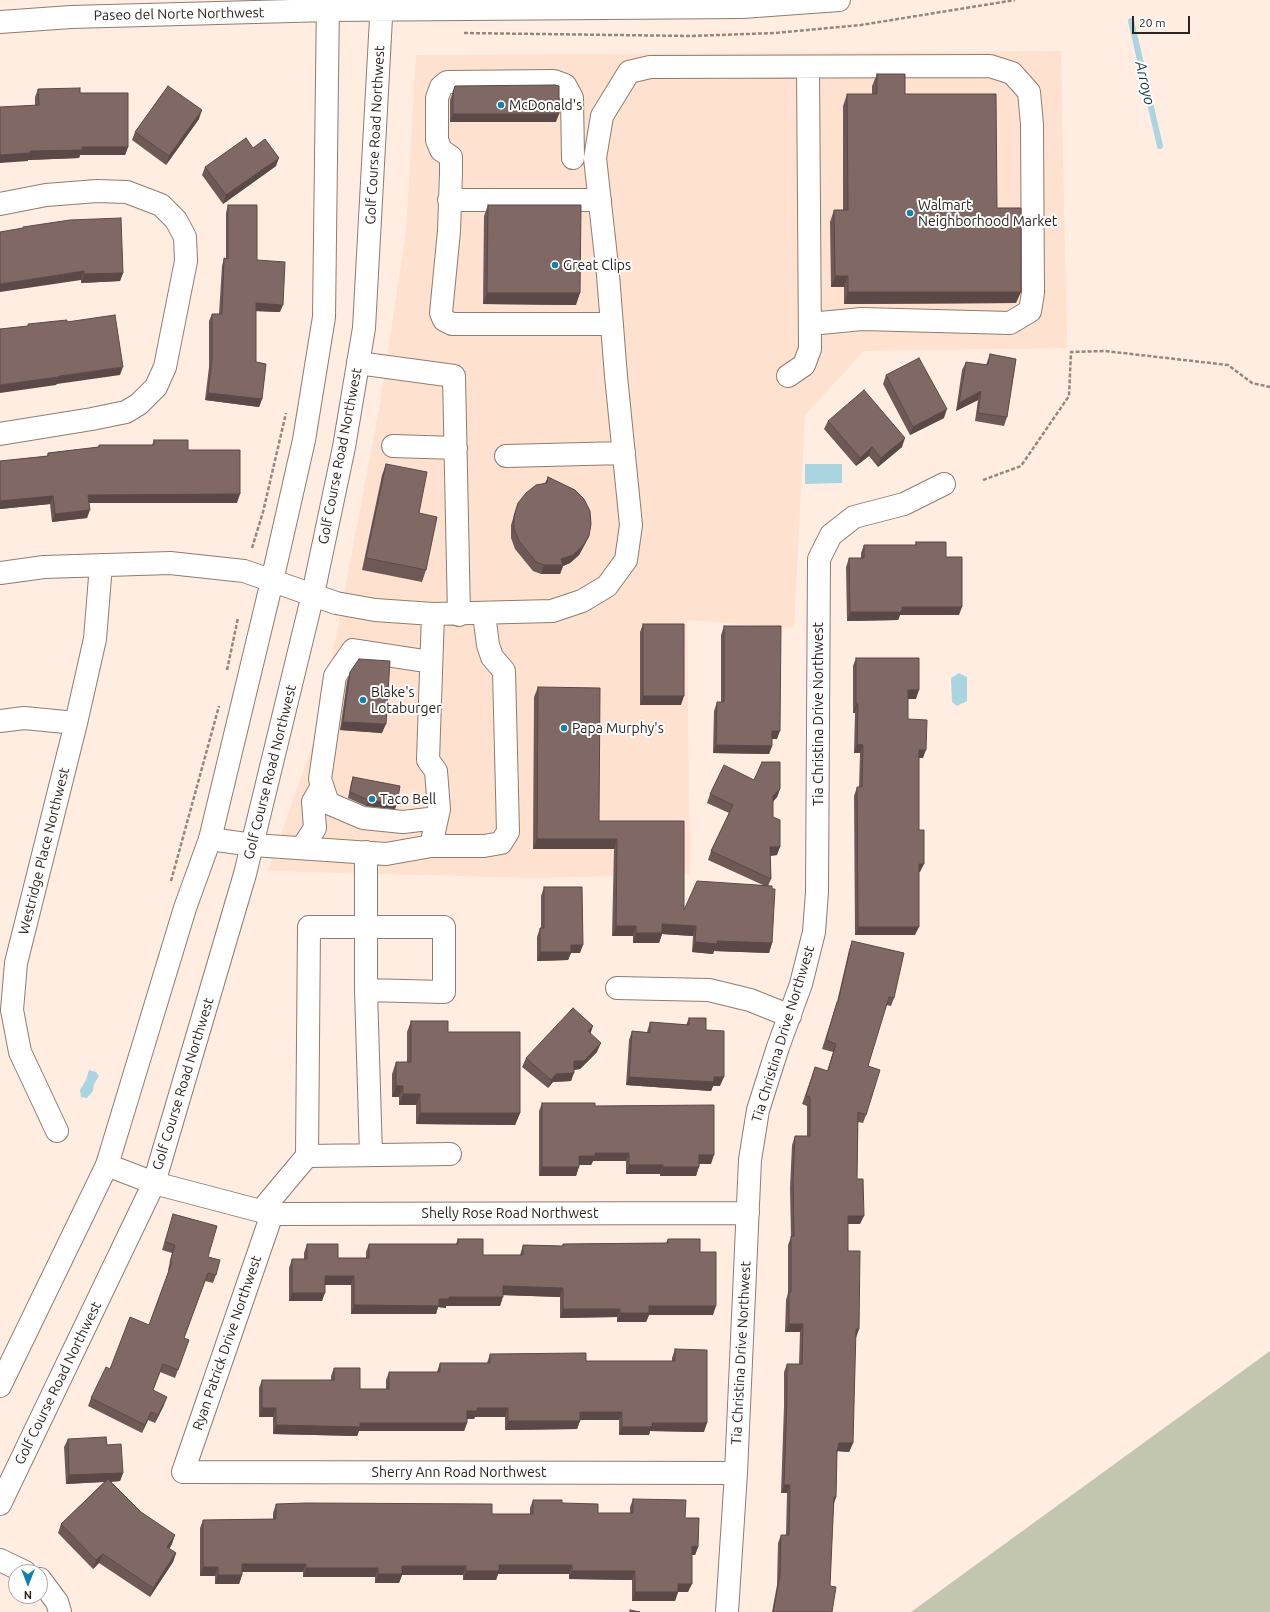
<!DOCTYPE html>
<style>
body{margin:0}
#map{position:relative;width:1270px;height:1612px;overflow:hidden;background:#ffede2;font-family:Ubuntu,sans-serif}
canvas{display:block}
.north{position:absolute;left:8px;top:1564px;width:40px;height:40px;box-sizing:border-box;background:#fefefe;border:1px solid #aaa7a5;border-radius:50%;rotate:180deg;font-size:11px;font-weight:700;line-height:16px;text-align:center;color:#2d2420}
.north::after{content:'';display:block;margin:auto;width:14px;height:18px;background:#1183aa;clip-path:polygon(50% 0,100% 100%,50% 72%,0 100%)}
.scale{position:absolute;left:1132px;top:16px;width:58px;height:18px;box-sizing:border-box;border:2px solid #2d2420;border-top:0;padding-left:5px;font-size:12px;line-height:14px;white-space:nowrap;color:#2d2420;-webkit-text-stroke:3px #fefefe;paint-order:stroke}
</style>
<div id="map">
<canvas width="1270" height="1612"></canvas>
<div class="north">N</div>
<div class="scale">20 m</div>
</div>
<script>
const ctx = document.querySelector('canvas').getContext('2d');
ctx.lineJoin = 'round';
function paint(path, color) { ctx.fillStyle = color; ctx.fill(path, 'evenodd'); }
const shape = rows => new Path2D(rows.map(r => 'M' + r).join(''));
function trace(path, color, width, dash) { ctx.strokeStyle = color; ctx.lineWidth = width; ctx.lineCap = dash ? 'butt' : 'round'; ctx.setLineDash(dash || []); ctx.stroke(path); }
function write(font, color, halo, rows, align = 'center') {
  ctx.font = font + ' Ubuntu,sans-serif'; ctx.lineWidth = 4; ctx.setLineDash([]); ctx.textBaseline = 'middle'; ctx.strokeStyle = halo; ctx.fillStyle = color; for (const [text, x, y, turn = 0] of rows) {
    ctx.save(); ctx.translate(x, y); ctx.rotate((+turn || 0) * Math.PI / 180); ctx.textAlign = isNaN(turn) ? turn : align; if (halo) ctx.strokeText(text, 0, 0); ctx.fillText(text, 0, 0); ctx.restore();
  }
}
paint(shape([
 [1061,51,1067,348,864,351,805,415,794,628,687,620,690,874,535,878,268,871,319,726,380,404,406,231,416,55]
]), '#ffe1cf');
paint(shape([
 [1270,1351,1270,1612,911,1612]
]), '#c3c6af');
paint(shape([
 [805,464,842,464,842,483,805,484],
 [959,673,967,677,967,701,957,706,952,702,951,678],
 [89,1070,96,1072,99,1076,94,1084,93,1091,87,1098,81,1097,80,1090,86,1080]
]), '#aad4e0');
trace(shape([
 [1131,21,1160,146]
]), '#aad4e0', 6);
const minor = shape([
 [573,158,572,98,565,85,554,81,447,82,441,87,437,98,437,140,441,150,451,157,451,173,449,231,441,313,444,320,452,324,612,324],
 [449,200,600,200],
 [0,204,46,195,97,191,127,192,161,205,176,220,185,237,186,261,165,367,156,387,139,404,126,412,92,419,0,434],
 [358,363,454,376,459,615],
 [788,376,804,365,810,349,808,67],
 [393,446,456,448],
 [506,456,624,453],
 [0,573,44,567,170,563,244,571,336,603,375,610,433,614,552,611,582,601,607,586,626,560,631,525,616,376,608,275,595,158,602,116,629,72,650,67,990,66,1012,73,1029,92,1032,124,1033,293,1030,311,1010,323,862,319,810,324],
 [431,662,353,650,335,676,320,779,328,803,363,818,403,822,437,818],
 [0,721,24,718,76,723],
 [210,839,253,845,386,854,431,846,439,809,436,771,428,760,433,614],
 [431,846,484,846,501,843,508,832,504,671,492,657,488,645,484,614],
 [302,848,315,828,313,802,322,786],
 [617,988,709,990,750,1000,790,1016],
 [366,990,366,927,444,927,444,992,366,990,371,1155],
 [57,1131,20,1052,12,1010,16,963,76,723,95,639,101,565],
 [307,1156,309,927,366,927,366,852],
 [107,1165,154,1183,272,1214,748,1213],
 [261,1211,307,1156,450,1154],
 [272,1214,183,1472,736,1473],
 [0,1560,25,1572],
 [40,1579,57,1602,60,1612],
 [727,1612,736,1473,750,1160,758,1110,778,1047,801,984,814,932,817,892,819,559,831,535,854,517,904,504,944,484]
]);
const major = shape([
 [0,22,71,17,328,10,742,7,839,0],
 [0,1386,107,1165,185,908,210,839,272,581,304,440,324,317,328,0],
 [0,1504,154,1183,245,874,313,594,344,447,364,328,382,0]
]);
trace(minor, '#8f7b6f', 24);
trace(major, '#8f7b6f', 24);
trace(shape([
 [464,33,691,36,775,33,861,25,1015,0],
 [983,480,1021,466,1069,396,1071,352,1105,351,1228,365,1252,383,1270,387],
 [252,548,263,512,286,413],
 [227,670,238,618],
 [171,881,219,706]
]), '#958780', 2.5, [4, 2]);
trace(minor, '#fff', 22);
trace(major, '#fff', 22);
paint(shape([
 [877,74,905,94,997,208,1016,303,844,304,844,287,831,287,830,222,834,210,843,210,843,106,847,94,872,94,872,86],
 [455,86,556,122,450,122,450,100],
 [38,89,80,93,128,147,125,155,80,155,79,158,28,160,28,161,35,105,35,97],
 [199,119,166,165,132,140,135,132],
 [253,148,276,166,223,204,202,175,205,167],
 [228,205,257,260,280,312,256,311,256,362,262,399,259,407,205,400,209,367,209,321,212,314,219,314,222,266,224,258,226,258,226,213],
 [488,205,576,305,483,304,484,216],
 [23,227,123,273,120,281,81,283,81,280,22,228],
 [990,354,1007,417,1004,426,975,421,978,400,956,411,962,370,966,362,986,365],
 [886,375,944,418,910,435,883,384],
 [828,421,902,447,878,467,869,456,856,466,824,429],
 [154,440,188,450,237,503,89,503,87,518,52,522,50,504,0,509,0,461,47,456,48,453,98,447,99,445,152,445],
 [386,464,419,513,426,570,422,582,362,570,382,475],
 [548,477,589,536,585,544,579,555,570,563,563,566,560,574,541,574,533,571,515,549,511,538,511,525,518,503,545,483],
 [916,542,946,557,959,615,900,615,898,620,847,621,846,567,849,558,861,558,861,553,864,545,915,545],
 [643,624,681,705,640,705,640,632],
 [724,626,777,739,772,739,772,746,769,754,713,753,714,711,717,702,721,702,721,635],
 [856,658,916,699,908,699,908,719,923,758,919,758,919,830,920,872,919,872,915,935,855,935,854,796,857,787,859,787,860,753,854,753,855,713,853,713,853,666],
 [350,672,382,733,340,730,347,681],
 [538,687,599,821,684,910,763,885,708,860,711,851,729,813,707,803,710,794,754,780,780,789,777,797,773,802,773,817,777,855,770,856,771,879,768,886,772,943,769,953,714,951,713,954,692,952,693,936,662,934,659,943,633,943,633,936,612,936,614,849,533,849,534,697],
 [353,777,397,803,395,809,366,806,348,798,351,783],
 [544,887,580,953,571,953,568,960,537,961,537,937,540,928,541,928,541,896],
 [852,941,894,998,891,1006,886,1005,868,1066,866,1115,863,1123,858,1122,857,1179,860,1224,848,1224,848,1251,859,1329,855,1338,853,1443,849,1452,837,1451,836,1497,833,1505,830,1586,832,1612,772,1612,777,1585,778,1543,781,1535,786,1535,787,1493,781,1493,784,1406,784,1372,787,1364,799,1364,800,1332,785,1332,786,1300,788,1293,788,1245,791,1237,790,1188,792,1145,795,1136,807,1136,807,1106,802,1104,815,1067,827,1071,833,1052,822,1049,834,1011,837,1002,849,950],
 [689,1018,706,1030,720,1086,713,1086,711,1091,626,1085,629,1040,632,1031,647,1032,650,1022,686,1025],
 [411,1021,448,1032,520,1113,515,1125,416,1124,416,1105,399,1105,399,1097,392,1097,392,1074,396,1062,407,1062,407,1032],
 [590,1033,597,1052,580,1069,574,1070,571,1081,553,1082,548,1088,522,1067,526,1058],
 [542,1103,595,1106,711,1164,699,1164,696,1176,660,1176,660,1174,626,1174,626,1161,593,1161,591,1165,579,1165,576,1176,539,1176,539,1111],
 [173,1214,208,1257,216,1275,213,1283,205,1281,184,1338,189,1340,175,1378,160,1372,153,1390,164,1405,155,1423,148,1420,142,1433,88,1406,91,1398,110,1369,149,1325,169,1271,168,1270,172,1253,162,1250],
 [458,1239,483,1255,520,1255,523,1245,562,1246,563,1244,666,1243,668,1239,700,1252,713,1315,649,1315,646,1322,617,1322,617,1317,560,1318,560,1297,503,1295,500,1306,446,1306,446,1308,438,1307,436,1314,351,1314,351,1285,325,1285,322,1301,289,1301,289,1268,292,1259,304,1259,304,1253,307,1244,338,1258,366,1258,366,1252,369,1244,456,1244],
 [675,1349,704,1432,650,1431,649,1435,619,1435,619,1420,580,1420,577,1429,505,1430,505,1417,475,1417,474,1419,467,1419,467,1423,464,1431,359,1431,357,1436,273,1434,273,1417,259,1417,259,1388,262,1380,331,1380,331,1376,334,1368,360,1389,386,1389,386,1380,389,1372,437,1372,440,1363,487,1363,490,1354,586,1361,672,1361,672,1358],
 [68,1439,107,1445,123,1473,120,1481,111,1482,172,1544,169,1549,176,1553,173,1562,150,1597,99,1563,93,1569,58,1533,61,1524,104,1482,66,1484,64,1447],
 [633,1499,685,1518,698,1547,695,1555,692,1555,688,1592,678,1592,675,1601,632,1601,632,1580,569,1579,569,1574,498,1574,496,1580,463,1580,463,1575,402,1575,399,1583,375,1583,375,1577,303,1577,303,1572,242,1572,242,1575,239,1584,215,1584,215,1576,200,1576,200,1528,203,1520,273,1519,273,1513,276,1504,492,1514,530,1514,530,1508,533,1500,562,1503,598,1513,630,1513,630,1507]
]), '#6e5957');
paint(shape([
 [202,110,199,119,166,165,169,156],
 [453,114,559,114,556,122,450,122],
 [82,147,128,147,125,155,80,155,79,158,28,160,28,161,0,163,0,155,30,151],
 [279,158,276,166,223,204,226,195],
 [84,271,81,280,0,292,0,284],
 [123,273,120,281,81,283,84,274],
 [835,276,848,276,844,287,831,287],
 [848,292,1021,292,1016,303,844,304],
 [487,293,580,293,576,305,483,304],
 [256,303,283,305,280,312,253,311],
 [123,367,120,375,57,384,56,385,0,393,0,385,59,376],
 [981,391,978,400,956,411,959,403],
 [208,393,262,399,259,407,205,400],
 [947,409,944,418,910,435,913,427],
 [905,438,902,447,878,467,881,458],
 [872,447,869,456,856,466,860,458],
 [240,494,237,503,85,503,88,495],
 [53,496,50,504,0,509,0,501],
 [90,510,87,518,52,522,55,514],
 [589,536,585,544,579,555,570,563,563,566,560,574,541,574,544,565,561,559],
 [902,607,962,607,959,615,900,615,898,620,847,621,850,612],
 [908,690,919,690,916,699,905,699],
 [643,696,684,696,681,705,640,705],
 [856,704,858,704,855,713,853,713],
 [343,722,386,724,382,733,340,730],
 [772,731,780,731,777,739,769,739],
 [857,744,863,745,860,753,854,753],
 [716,745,772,746,769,754,713,753],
 [919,750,926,750,923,758,916,758],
 [780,789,777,797,770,805,773,796],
 [368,800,397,803,395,809,366,806],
 [537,839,617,839,614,849,533,849],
 [770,847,780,847,777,855,767,856],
 [919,864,924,864,920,872,915,872],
 [662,924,696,926,693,936,662,934,659,943,633,943,636,933],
 [616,926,636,926,633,936,612,936],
 [858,927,919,927,915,935,855,935],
 [717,941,772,943,769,953,714,951,713,954,692,952,695,942],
 [571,945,583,945,580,953,571,953,568,960,537,961,540,952],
 [593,1026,590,1035,588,1031],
 [601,1043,597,1052,580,1069,571,1070,574,1061],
 [574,1073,571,1081,553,1082,548,1088,551,1080,556,1074],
 [629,1077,724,1077,720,1086,713,1086,711,1091,626,1085],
 [396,1086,403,1086,399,1097,392,1097],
 [403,1094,420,1094,416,1105,399,1105],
 [420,1113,520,1113,515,1125,416,1124],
 [595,1153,629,1153,626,1161,593,1161,591,1165,576,1165,579,1156],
 [699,1155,714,1155,711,1164,696,1164],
 [629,1165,663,1165,660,1174,626,1174],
 [542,1167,579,1167,576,1176,539,1176],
 [663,1167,699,1167,696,1176,660,1176],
 [848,1216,864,1216,860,1224,844,1224],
 [325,1276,354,1276,351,1285,322,1285],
 [503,1286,563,1288,560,1297,500,1295],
 [292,1293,325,1293,322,1301,289,1301],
 [449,1297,503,1297,500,1306,446,1306,446,1308,438,1307,436,1314,351,1314,354,1305],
 [649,1306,716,1306,713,1315,649,1315,646,1322,617,1322,620,1313],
 [563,1309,620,1309,617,1317,560,1318],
 [789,1324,803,1324,800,1332,785,1332],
 [856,1329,859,1329,856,1338,852,1337],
 [167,1397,164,1405,155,1423,158,1415],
 [262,1408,276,1408,273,1417,259,1417],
 [477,1408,508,1408,505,1417,475,1417,474,1419,464,1419,467,1411],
 [151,1412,148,1420,142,1433,145,1425],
 [580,1412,622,1412,619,1420,577,1420],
 [508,1421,580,1421,577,1429,505,1430],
 [360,1423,467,1423,464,1431,359,1431,357,1436,273,1434,276,1425],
 [652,1423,707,1423,704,1432,650,1431,649,1435,619,1435,622,1427],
 [839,1443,853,1443,849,1452,836,1451],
 [123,1473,120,1481,66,1484,69,1475],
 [784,1485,790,1485,787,1493,781,1493],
 [834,1497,836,1497,833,1506],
 [175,1535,172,1544,164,1556,167,1547],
 [692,1546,698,1547,695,1555,688,1555],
 [176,1553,173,1562,150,1597,153,1588],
 [103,1554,99,1563,93,1569,96,1560],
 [242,1564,306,1564,303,1572,239,1572],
 [499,1565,572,1565,569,1574,498,1574,496,1580,463,1580,466,1571],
 [402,1566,466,1566,463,1575,402,1575,399,1583,375,1583,378,1574],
 [203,1567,218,1567,215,1576,200,1576],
 [306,1568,378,1568,375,1577,303,1577],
 [572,1571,635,1571,632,1580,569,1579],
 [218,1575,242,1575,239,1584,215,1584],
 [678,1584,692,1584,688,1592,675,1592],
 [635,1592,678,1592,675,1601,632,1601]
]), '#5a4947');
const building = shape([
 [877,74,905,74,905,94,996,94,997,208,1021,208,1021,292,848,292,848,276,835,276,834,210,848,210,847,94,877,94,877,74],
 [555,85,559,86,559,114,453,114,453,92,455,86,555,85],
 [168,86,202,110,169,156,135,132,168,86],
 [80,88,80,93,128,93,128,147,82,147,82,150,30,151,31,153,0,155,0,107,39,105,38,89,80,88],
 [246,138,253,148,265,139,279,158,226,195,205,167,246,138],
 [228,205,257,205,257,260,285,262,283,305,256,303,256,362,266,364,262,399,208,393,212,359,212,314,222,314,224,258,228,259,228,205],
 [488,205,581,205,580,293,487,293,488,205],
 [121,218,123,273,84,274,84,271,0,284,0,232,23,228,23,227,70,220,121,218],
 [115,315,123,367,59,376,59,377,0,385,0,329,28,326,28,324,67,320,67,322,115,315],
 [990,354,1016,359,1007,417,978,413,981,391,959,403,966,362,988,365,990,354],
 [919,358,947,409,913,427,886,375,919,358],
 [864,390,905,438,881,458,872,447,860,458,828,421,864,390],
 [154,440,188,440,188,450,240,450,240,494,88,495,90,510,55,514,53,496,0,501,0,461,48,456,48,453,99,447,99,445,154,445,154,440],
 [386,464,427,472,419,513,437,517,426,570,366,558,386,464],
 [548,477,575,490,584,499,590,511,591,524,589,536,582,547,573,555,561,559,563,565,544,565,536,562,519,541,514,529,514,516,518,503,526,493,536,485,547,483,548,477],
 [916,542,946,542,946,557,962,557,962,607,902,607,902,612,850,612,849,558,864,558,864,545,916,545,916,542],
 [643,624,684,624,684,696,643,696,643,624],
 [724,626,781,626,780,731,772,731,772,746,716,745,717,702,724,702,724,626],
 [856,658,919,658,919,690,908,690,908,719,927,720,926,750,919,750,919,830,924,830,924,864,919,864,919,927,858,927,857,787,862,787,863,745,857,744,858,704,856,704,856,658],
 [359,659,390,661,386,724,343,722,350,672,359,659],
 [538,687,600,688,599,821,684,821,684,910,697,881,772,886,772,889,775,889,772,943,717,941,717,944,695,942,696,926,662,924,662,933,636,933,636,926,616,926,617,839,537,839,538,687],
 [762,762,780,762,780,789,773,796,773,817,780,820,780,847,770,847,771,879,711,851,733,805,710,794,724,765,754,780,762,762],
 [353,777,400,786,397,803,368,800,350,792,353,777],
 [544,887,582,887,583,945,571,945,571,952,540,952,540,928,544,928,544,887],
 [852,941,904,953,894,998,889,997,868,1066,880,1070,866,1115,858,1112,857,1179,863,1179,864,1216,848,1216,848,1251,860,1251,859,1329,856,1329,853,1443,839,1443,837,1452,836,1497,834,1497,830,1586,836,1587,832,1612,773,1612,780,1576,781,1535,789,1535,790,1485,784,1485,787,1397,787,1364,802,1364,803,1324,789,1324,789,1292,791,1292,791,1236,794,1236,793,1180,795,1136,810,1136,810,1097,806,1096,815,1067,828,1071,836,1044,826,1040,837,1002,838,1002,852,941],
 [573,1008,593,1026,588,1031,601,1043,584,1061,574,1061,574,1073,556,1074,551,1080,526,1058,573,1008],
 [689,1018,706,1018,706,1030,724,1031,724,1077,714,1077,714,1082,629,1077,632,1031,650,1033,650,1022,689,1025,689,1018],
 [411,1021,448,1021,448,1032,520,1032,520,1113,420,1113,420,1094,403,1094,403,1086,396,1086,396,1062,411,1062,411,1021],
 [542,1103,595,1103,595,1106,714,1105,714,1155,699,1155,699,1167,663,1167,663,1165,629,1165,629,1153,595,1153,595,1156,579,1156,579,1167,542,1167,542,1103],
 [173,1214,217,1226,208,1257,220,1260,216,1275,208,1273,184,1338,189,1340,178,1370,163,1364,153,1390,167,1397,158,1415,151,1412,145,1425,91,1398,106,1367,110,1369,130,1317,149,1325,172,1262,170,1262,175,1245,165,1242,173,1214],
 [458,1239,483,1239,483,1255,523,1255,523,1245,563,1246,563,1244,668,1243,668,1239,700,1239,700,1252,716,1252,716,1306,649,1306,649,1313,620,1313,620,1309,563,1309,563,1288,503,1286,503,1297,449,1297,449,1299,439,1299,439,1306,354,1305,354,1276,325,1276,325,1293,292,1293,292,1259,307,1259,307,1244,338,1244,338,1258,369,1258,369,1244,458,1244,458,1239],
 [675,1349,707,1350,707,1423,652,1423,652,1427,622,1427,622,1412,580,1412,580,1421,508,1421,508,1408,477,1408,477,1411,467,1411,467,1423,360,1423,360,1427,276,1425,276,1408,262,1408,262,1380,334,1380,334,1368,360,1368,360,1389,389,1389,389,1372,440,1372,440,1363,490,1363,490,1354,586,1353,586,1361,675,1361,675,1349],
 [106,1437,107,1445,121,1444,123,1473,69,1475,68,1439,106,1437],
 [108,1479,141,1512,175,1535,167,1547,176,1553,153,1588,103,1554,96,1560,61,1524,108,1479],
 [633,1499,686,1500,685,1518,699,1518,698,1547,692,1546,692,1584,678,1584,678,1592,635,1592,635,1571,572,1571,572,1565,499,1565,499,1571,466,1571,466,1566,402,1566,402,1574,378,1574,378,1568,306,1568,306,1564,242,1564,242,1575,218,1575,218,1567,203,1567,203,1520,276,1519,276,1504,306,1503,492,1504,492,1514,533,1514,533,1500,562,1500,562,1503,598,1504,598,1513,633,1513,633,1499],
 [630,1610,640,1612,630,1612,630,1610]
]);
paint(building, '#806865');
trace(building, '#5a4947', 1);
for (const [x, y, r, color] of [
 [501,105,4,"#1183aa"],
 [910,213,4,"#1183aa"],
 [555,265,4,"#1183aa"],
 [363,700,4,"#1183aa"],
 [564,728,4,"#1183aa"],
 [372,799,4,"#1183aa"]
]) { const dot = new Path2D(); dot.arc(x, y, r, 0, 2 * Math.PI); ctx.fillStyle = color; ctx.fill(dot); trace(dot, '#fefefe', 1.5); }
write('14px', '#2d2420', '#fefefe', [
 ["Paseo del Norte Northwest",179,14,-1],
 ["Golf Course Road Northwest",375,135,-87],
 ["Golf Course Road Northwest",340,456,-79],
 ["Tia Christina Drive Northwest",818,714,-90],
 ["Golf Course Road Northwest",270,772,-76],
 ["Westridge Place Northwest",44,851,-76],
 ["Tia Christina Drive Northwest",783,1034,-73],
 ["Golf Course Road Northwest",183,1084,-73],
 ["Shelly Rose Road Northwest",510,1213],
 ["Ryan Patrick Drive Northwest",227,1343,-71],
 ["Tia Christina Drive Northwest",741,1353,-87],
 ["Golf Course Road Northwest",58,1383,-64],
 ["Sherry Ann Road Northwest",459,1472]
]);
write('14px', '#2d2420', '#fefefe', [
 ["McDonald's",509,105],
 ["Walmart",918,205],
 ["Neighborhood Market",918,221],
 ["Great Clips",563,265],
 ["Blake's",371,692],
 ["Lotaburger",371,708],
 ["Papa Murphy's",572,728],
 ["Taco Bell",380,799]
], 'left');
write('italic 15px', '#123943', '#fefefe', [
 ["Arroyo",1145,83,77]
]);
</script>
